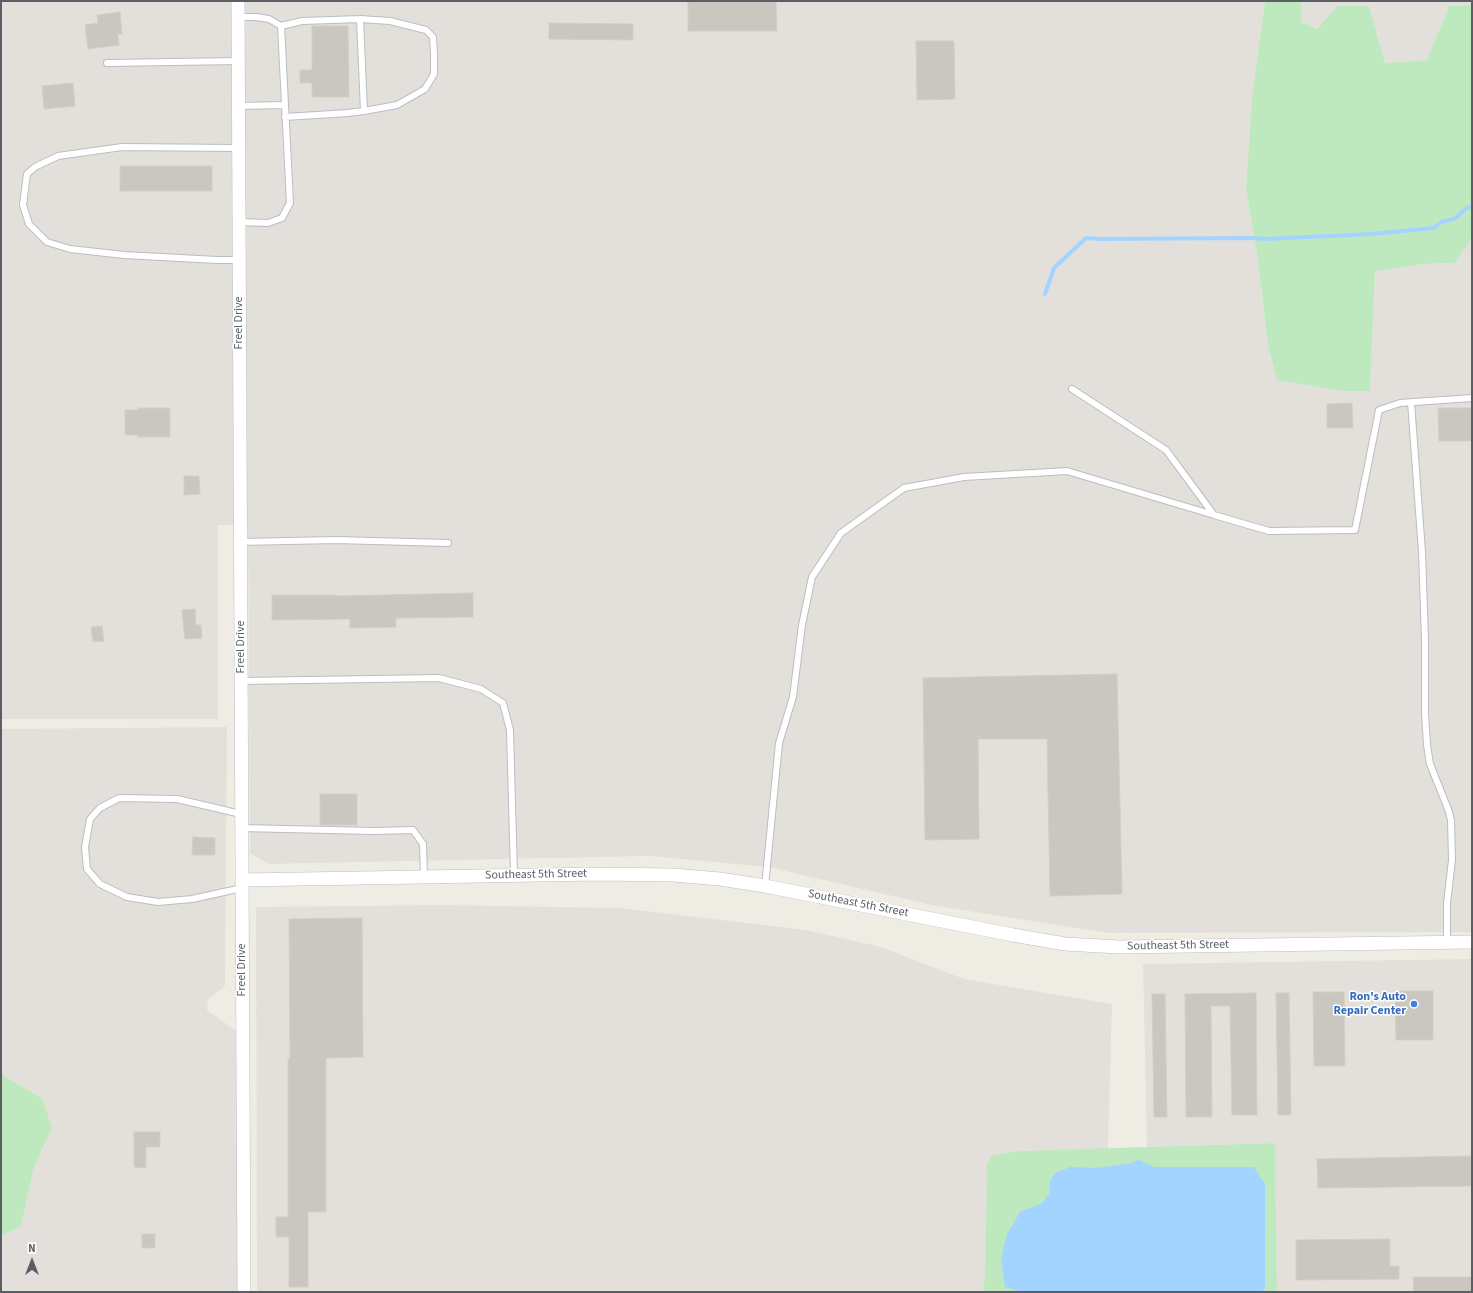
<!DOCTYPE html>
<style>
body{margin:0}
#map{position:relative;width:1473px;height:1293px;overflow:hidden;background:#efede3;font-family:"Source Sans 3",sans-serif}
canvas{display:block}
.frame{position:absolute;inset:0;border:2px solid #5b5f65;pointer-events:none}
.north{position:absolute;left:12px;top:1241px;width:40px;height:40px;-webkit-text-stroke:3px #fff;paint-order:stroke;rotate:0deg;font-size:11px;font-weight:700;line-height:16px;text-align:center;color:#5b5f65}
.north::after{content:'';display:block;margin:auto;width:14px;height:18px;background:#5b5f65;clip-path:polygon(50% 0,100% 100%,50% 72%,0 100%)}
</style>
<div id="map">
<canvas width="1473" height="1293"></canvas>
<div class="frame"></div>
<div class="north">N</div>
</div>
<script>
const ctx = document.querySelector('canvas').getContext('2d');
ctx.lineJoin = 'round';
function paint(path, color) { ctx.fillStyle = color; ctx.fill(path, 'evenodd'); }
const shape = rows => new Path2D(rows.map(r => 'M' + r).join(''));
function trace(path, color, width, dash) { ctx.strokeStyle = color; ctx.lineWidth = width; ctx.lineCap = dash ? 'butt' : 'round'; ctx.setLineDash(dash || []); ctx.stroke(path); }
function write(font, color, halo, rows, align = 'center') {
  ctx.font = font + ' "Source Sans 3",sans-serif'; ctx.lineWidth = 3; ctx.setLineDash([]); ctx.textBaseline = 'middle'; ctx.strokeStyle = halo; ctx.fillStyle = color; for (const [text, x, y, turn = 0] of rows) {
    ctx.save(); ctx.translate(x, y); ctx.rotate((+turn || 0) * Math.PI / 180); ctx.textAlign = isNaN(turn) ? turn : align; if (halo) ctx.strokeText(text, 0, 0); ctx.fillText(text, 0, 0); ctx.restore();
  }
}
paint(shape([
 [1,1,1265,1,1252,97,1246,189,1258,260,1268,346,1277,380,1370,391,1375,270,1424,264,1455,263,1472,238,1472,932,1109,933,936,906,768,867,649,856,268,864,250,853,248,525,218,525,218,719,1,719],
 [1301,1,1472,1,1472,5,1449,6,1427,60,1385,63,1369,6,1337,6,1317,29,1301,22],
 [227,727,225,986,208,999,207,1010,242,1035,244,1292,1,1292,1,1236,21,1226,34,1167,52,1128,43,1099,1,1074,1,729],
 [442,905,620,908,806,930,881,947,964,979,1112,1004,1108,1149,1019,1151,983,1292,257,1292,256,907],
 [1472,959,1472,1292,1277,1292,1275,1143,1147,1147,1143,964]
]), '#e3e0db');
paint(shape([
 [1265,1,1301,1,1301,22,1317,29,1337,6,1369,6,1385,63,1427,60,1449,6,1472,5,1472,238,1455,263,1424,264,1375,271,1370,391,1345,391,1277,380,1268,346,1258,260,1246,189,1252,97],
 [1,1074,43,1099,52,1128,34,1167,21,1226,1,1236],
 [1275,1143,1277,1292,983,1292,985,1279,987,1164,991,1156,1019,1151]
]), '#bee9bf');
paint(shape([
 [1139,1160,1154,1167,1254,1167,1265,1184,1265,1289,1262,1292,1022,1292,1005,1287,1001,1259,1007,1234,1020,1212,1042,1203,1049,1194,1050,1181,1055,1173,1070,1167,1095,1168,1127,1164]
]), '#a3d4ff');
trace(shape([
 [1045,294,1054,268,1086,238,1100,239,1250,238,1266,239,1371,234,1434,228,1441,222,1454,219,1467,208,1472,206]
]), '#a3d4ff', 4);
const building = shape([
 [688,1,776,1,777,31,688,31,688,1],
 [120,12,122,34,118,34,119,45,88,49,85,25,98,23,97,15,120,12],
 [549,23,633,24,633,40,549,39,549,23],
 [312,26,348,26,349,97,312,97,312,83,300,83,300,70,312,70,312,26],
 [916,41,954,41,955,99,917,100,916,41],
 [73,83,75,106,44,109,42,86,73,83],
 [120,166,212,166,212,191,120,191,120,166],
 [1352,403,1353,428,1327,428,1327,404,1352,403],
 [138,408,170,408,170,437,138,437,138,435,125,435,125,410,138,410,138,408],
 [1438,408,1472,408,1472,441,1439,441,1438,408],
 [184,476,199,476,200,494,184,495,184,476],
 [473,593,473,617,396,618,396,627,350,628,350,619,272,620,272,595,336,595,336,596,473,593],
 [195,609,196,625,201,625,202,638,185,639,182,610,195,609],
 [102,626,104,641,93,642,91,627,102,626],
 [1117,674,1122,894,1050,896,1047,739,978,739,979,839,925,840,923,678,1117,674],
 [320,794,357,794,357,825,320,825,320,794],
 [193,837,215,838,215,855,192,855,193,837],
 [362,918,363,1057,326,1058,326,1212,308,1212,308,1287,289,1287,289,1237,276,1237,276,1217,288,1217,288,1059,290,1059,289,919,362,918],
 [1395,991,1433,991,1433,1040,1396,1040,1395,991],
 [1313,992,1344,992,1345,1066,1314,1066,1313,992],
 [1256,993,1257,1115,1232,1115,1230,1006,1211,1006,1212,1117,1186,1117,1185,994,1256,993],
 [1276,993,1289,993,1291,1115,1278,1115,1276,993],
 [1152,994,1165,994,1167,1117,1154,1117,1152,994],
 [134,1132,160,1132,160,1147,146,1147,146,1168,134,1167,134,1132],
 [1471,1156,1471,1186,1318,1188,1317,1159,1471,1156],
 [142,1234,155,1234,155,1248,142,1248,142,1234],
 [1390,1239,1390,1266,1399,1266,1399,1279,1296,1280,1296,1240,1390,1239],
 [1413,1277,1472,1277,1472,1292,1414,1292,1413,1277]
]);
paint(building, '#cac7c0');
trace(building, '#d4cfc1', 1);
const lane = shape([
 [238,17,256,17,269,19,281,26,290,203,282,218,268,223,239,222],
 [360,19,390,21,426,30,433,37,434,54,434,74,425,89,397,105,364,111],
 [281,26,302,21,360,19,364,111,348,113,285,117],
 [107,63,238,61],
 [238,106,285,105],
 [238,148,122,147,58,156,35,167,27,174,23,205,29,224,47,242,70,249,124,255,217,260,239,260],
 [1072,389,1166,450,1214,515,1269,531,1355,530,1379,410,1400,403,1472,398],
 [1411,402,1422,552,1425,640,1425,713,1427,745,1430,764,1448,809,1451,820,1452,860,1447,903,1447,942],
 [240,542,336,540,448,543],
 [241,681,439,678,481,689,503,703,510,730,514,875],
 [241,814,177,799,119,798,100,808,90,819,85,847,87,869,100,884,127,897,158,902,192,899,242,888],
 [241,828,373,831,413,830,423,844,424,877],
 [765,886,779,743,793,697,802,625,812,577,841,533,904,488,964,477,1067,471,1214,515]
]);
const street = shape([
 [238,1,244,1292],
 [242,880,599,874,673,875,720,879,765,886,1013,935,1065,944,1119,947,1472,942]
]);
trace(lane, '#bbbdc3', 8);
trace(street, '#bbbdc3', 14);
trace(lane, '#fff', 6);
trace(street, '#fff', 13);
for (const [x, y, r, color] of [
 [1414,1004,4,"#3f7fe0"]
]) { const dot = new Path2D(); dot.arc(x, y, r, 0, 2 * Math.PI); ctx.fillStyle = color; ctx.fill(dot); trace(dot, '#fff', 1.5); }
write('12px', '#5b5f65', '#fff', [
 ["Freel Drive",239,323,-90],
 ["Freel Drive",241,647,-90],
 ["Southeast 5th Street",536,875,-1],
 ["Southeast 5th Street",858,904,11],
 ["Southeast 5th Street",1178,946,-1],
 ["Freel Drive",242,970,-90]
]);
write('bold 12px', '#366cbe', '#fff', [
 ["Ron's Auto",1406,997],
 ["Repair Center",1406,1011]
], 'right');
</script>
